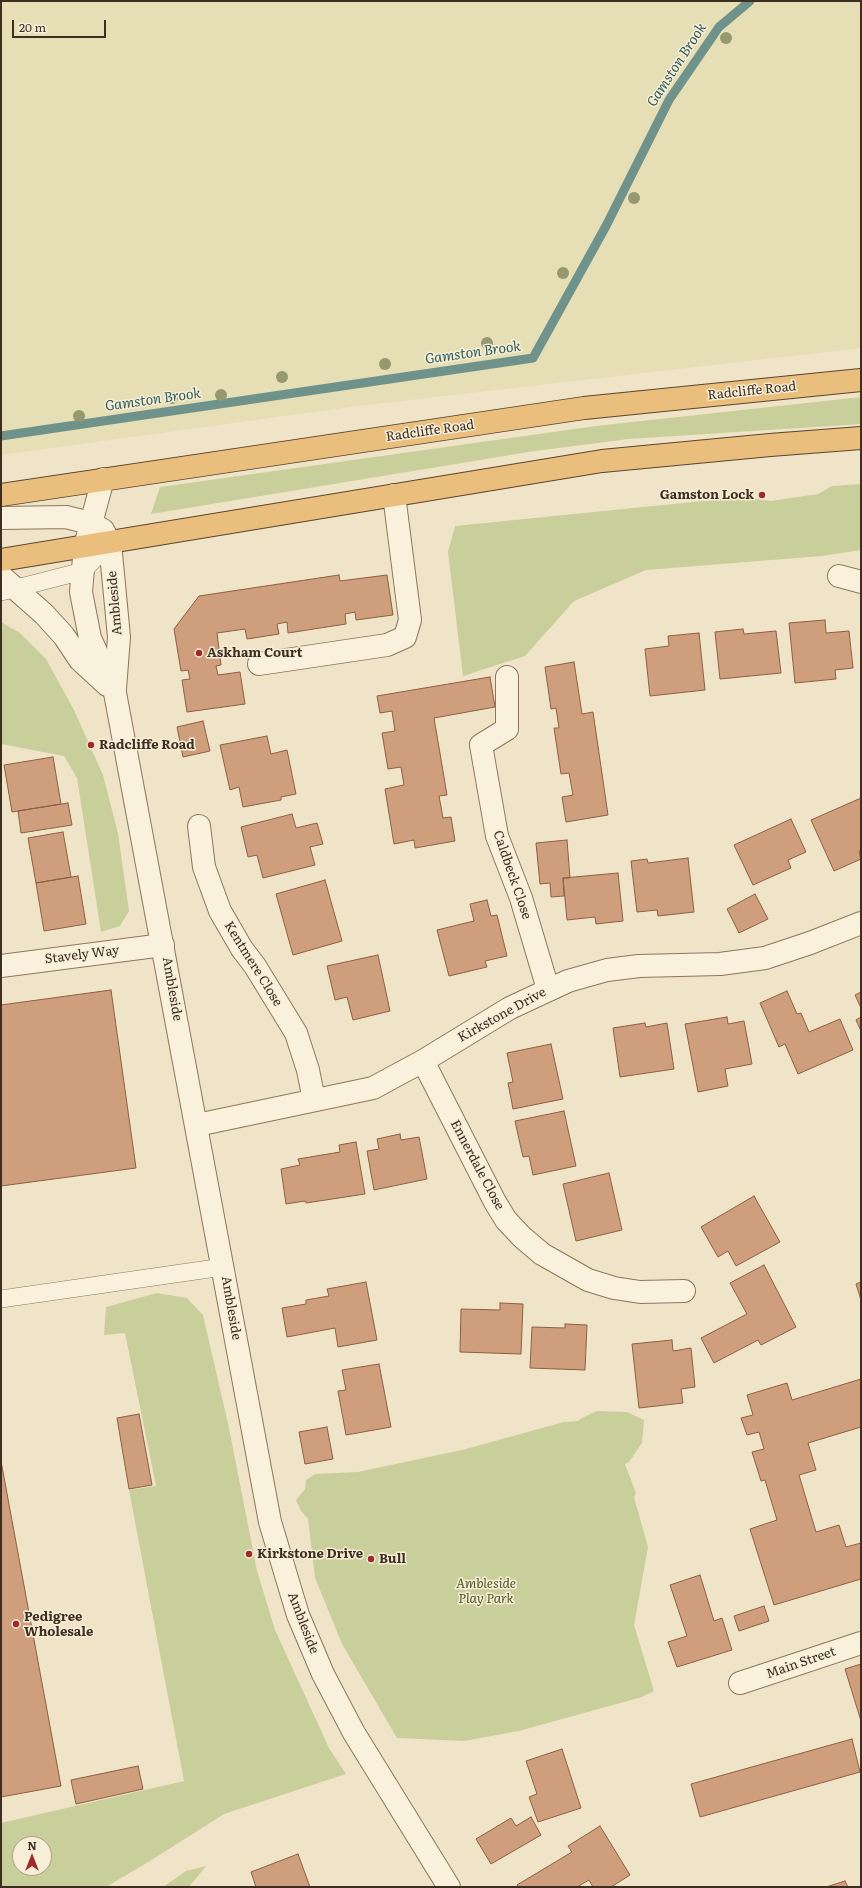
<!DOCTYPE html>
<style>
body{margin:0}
#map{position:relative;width:862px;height:1888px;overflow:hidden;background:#f0e4c8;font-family:Literata,serif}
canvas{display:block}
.frame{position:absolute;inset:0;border:2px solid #3d2e20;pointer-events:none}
.north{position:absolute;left:12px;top:1836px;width:40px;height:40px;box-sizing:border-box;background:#f7eed8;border:1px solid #ada18e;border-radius:50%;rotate:0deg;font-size:11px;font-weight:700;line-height:16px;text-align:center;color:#3d2e20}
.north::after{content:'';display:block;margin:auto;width:14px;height:18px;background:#9e2a2b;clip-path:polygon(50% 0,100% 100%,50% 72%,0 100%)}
.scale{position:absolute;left:12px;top:20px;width:94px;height:18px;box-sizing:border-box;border:2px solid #3d2e20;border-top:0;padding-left:5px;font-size:12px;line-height:14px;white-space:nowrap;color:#3d2e20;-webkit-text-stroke:3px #f7eed8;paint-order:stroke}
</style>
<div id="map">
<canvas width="862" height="1888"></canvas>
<div class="frame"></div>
<div class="north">N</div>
<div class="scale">20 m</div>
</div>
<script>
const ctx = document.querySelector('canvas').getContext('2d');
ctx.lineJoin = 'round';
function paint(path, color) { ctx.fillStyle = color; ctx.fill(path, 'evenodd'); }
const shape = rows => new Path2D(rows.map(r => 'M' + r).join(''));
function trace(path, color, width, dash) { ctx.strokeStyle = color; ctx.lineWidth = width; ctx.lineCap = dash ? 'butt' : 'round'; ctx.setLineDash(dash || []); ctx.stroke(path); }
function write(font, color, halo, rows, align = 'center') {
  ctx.font = font + ' Literata,serif'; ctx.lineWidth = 3; ctx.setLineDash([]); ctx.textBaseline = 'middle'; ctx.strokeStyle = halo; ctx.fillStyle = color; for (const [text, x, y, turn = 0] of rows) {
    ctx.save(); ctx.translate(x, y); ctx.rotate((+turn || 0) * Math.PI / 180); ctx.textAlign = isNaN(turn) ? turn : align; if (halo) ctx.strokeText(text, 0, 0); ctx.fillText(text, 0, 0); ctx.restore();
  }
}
paint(shape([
 [1,1,861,1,861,348,358,406,1,455]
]), '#e6deb5');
paint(shape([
 [861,397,861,424,629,439,535,451,151,514,160,487,596,426],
 [861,484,861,550,822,556,646,570,574,601,525,656,463,676,448,552,455,526,743,497,771,501,818,494,832,486],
 [1,622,20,633,46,659,74,710,103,775,118,833,129,911,120,926,101,932,77,778,64,756,1,744],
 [157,1293,187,1298,203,1315,229,1428,257,1571,275,1630,329,1748,346,1774,224,1814,150,1861,106,1887,1,1887,1,1823,184,1781,129,1490,156,1486,125,1333,104,1335,106,1307],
 [20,1844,44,1844,44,1868,20,1868],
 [597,1411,627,1412,644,1420,642,1443,629,1462,625,1464,636,1493,634,1497,648,1547,634,1625,654,1691,642,1697,519,1731,464,1741,397,1738,342,1644,315,1578,308,1519,301,1511,296,1500,305,1489,306,1480,315,1474,358,1472,462,1450,564,1422,578,1421,580,1419],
 [206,1866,189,1887,163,1887,186,1871]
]), '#c9cf9b');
trace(shape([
 [1,436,533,358,606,226,669,100,719,27,750,1]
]), '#6f938a', 9);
const building = shape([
 [339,575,340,581,387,575,393,615,356,620,355,612,345,614,346,624,288,633,287,622,277,624,279,634,247,639,245,629,217,633,221,665,216,666,218,675,240,672,245,704,187,712,182,680,190,679,188,670,181,671,174,629,199,596,339,575],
 [825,620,826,633,849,631,853,668,835,670,836,679,795,683,789,623,825,620],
 [743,629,744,634,776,631,781,673,720,679,715,632,743,629],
 [699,633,705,690,650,696,645,649,669,646,668,636,699,633],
 [574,662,582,714,593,712,608,815,566,822,562,797,573,795,569,773,561,774,554,728,559,728,556,708,551,709,545,667,574,662],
 [490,677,495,707,434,718,447,795,439,796,443,818,451,817,455,841,415,848,414,840,394,844,385,789,404,785,401,767,388,769,382,733,395,731,392,711,380,713,377,696,490,677],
 [203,721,210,751,183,757,177,727,203,721],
 [267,736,271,754,287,750,296,794,281,797,281,800,243,807,239,787,230,790,220,745,267,736],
 [53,757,61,804,12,812,4,765,53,757],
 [861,798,861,850,859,851,861,859,834,871,811,820,861,798],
 [68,803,72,825,21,833,18,811,68,803],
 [292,814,296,828,317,823,323,844,310,847,315,865,263,878,257,855,248,857,241,827,292,814],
 [791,819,806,852,788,860,791,868,753,885,734,845,791,819],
 [63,832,71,877,36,883,28,838,63,832],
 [567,840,570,878,563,878,564,896,551,897,550,883,540,884,536,843,567,840],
 [688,858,694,912,658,916,657,910,637,912,631,861,647,859,648,863,688,858],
 [618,873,623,921,596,924,595,917,567,920,563,878,618,873],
 [78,876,86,924,44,931,36,883,78,876],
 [325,880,342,941,293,955,276,894,325,880],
 [755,894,768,919,739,933,727,909,755,894],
 [487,900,491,916,497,915,507,956,485,961,487,967,449,976,437,930,474,921,470,904,487,900],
 [378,955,390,1011,353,1020,347,997,335,1000,327,966,378,955],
 [111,990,136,1168,1,1186,1,1005,111,990],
 [787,991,797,1014,801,1013,809,1032,840,1019,853,1050,798,1074,785,1044,779,1047,760,1003,787,991],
 [861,992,861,1008,855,995,861,992],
 [727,1017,728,1024,744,1021,752,1064,725,1069,728,1086,698,1092,685,1024,727,1017],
 [861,1017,861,1031,856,1020,861,1017],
 [645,1023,646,1027,667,1023,674,1069,620,1077,613,1028,645,1023],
 [551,1044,563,1099,513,1109,508,1083,513,1082,507,1053,551,1044],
 [564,1111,576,1166,533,1175,529,1156,523,1157,515,1121,564,1111],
 [400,1134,401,1140,419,1137,427,1179,374,1190,367,1151,379,1149,377,1139,400,1134],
 [356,1142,365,1194,306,1203,305,1201,286,1204,281,1169,300,1165,298,1159,340,1152,339,1145,356,1142],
 [609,1173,622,1230,576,1241,563,1184,609,1173],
 [754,1196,780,1242,736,1266,728,1251,718,1257,701,1227,754,1196],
 [764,1265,796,1327,761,1345,758,1340,714,1363,701,1338,747,1314,730,1283,764,1265],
 [366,1282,377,1340,338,1347,335,1328,287,1337,282,1308,306,1304,306,1300,329,1296,327,1289,366,1282],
 [861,1282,861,1300,856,1284,861,1282],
 [500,1303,523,1304,521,1354,460,1352,461,1309,500,1310,500,1303],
 [565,1324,587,1325,585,1370,530,1368,532,1327,565,1328,565,1324],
 [672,1340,673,1351,691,1348,695,1387,681,1389,683,1403,639,1408,632,1344,672,1340],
 [379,1364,391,1427,346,1435,338,1391,346,1390,342,1370,379,1364],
 [861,1379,861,1427,808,1443,816,1470,799,1475,816,1532,839,1525,846,1547,861,1543,861,1579,774,1605,750,1529,777,1520,765,1480,761,1481,752,1452,764,1449,759,1432,747,1435,741,1418,753,1415,747,1395,787,1383,792,1400,861,1379],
 [139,1414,152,1485,129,1489,117,1418,139,1414],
 [327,1427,333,1459,305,1464,299,1432,327,1427],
 [1,1461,61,1786,1,1797,1,1461],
 [700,1575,714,1621,722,1618,732,1650,677,1667,668,1642,687,1636,670,1585,700,1575],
 [764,1606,769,1621,739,1631,734,1616,764,1606],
 [861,1664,861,1721,845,1669,861,1664],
 [852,1739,860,1772,700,1817,691,1784,852,1739],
 [562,1749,581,1808,538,1822,529,1797,537,1794,526,1761,562,1749],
 [138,1766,143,1789,76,1804,71,1780,138,1766],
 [531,1817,541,1835,491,1864,476,1839,511,1818,516,1826,531,1817],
 [600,1826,630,1875,611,1887,593,1887,589,1880,577,1887,518,1887,517,1885,572,1852,568,1846,600,1826],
 [298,1854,310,1887,256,1887,251,1872,298,1854],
 [845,1881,848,1887,826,1887,845,1881]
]);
paint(building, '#cf9f7d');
trace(building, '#8d5f41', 1);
const service = shape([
 [1,592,83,571,110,543],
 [1,1299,223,1267]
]);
const minor = shape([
 [839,576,861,582],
 [259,664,387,645,405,637,410,620,394,495],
 [507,677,507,729,481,745,497,836,521,898,548,989],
 [199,826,204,867,220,911,242,949,255,966,296,1033,308,1070,314,1100],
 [1,966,163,945],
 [423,1061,495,1202,506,1220,522,1237,542,1254,588,1280,614,1288,640,1292,684,1291],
 [197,1125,373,1088,423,1061,510,1008,568,981,607,970,639,966,720,964,765,958,810,943,861,923],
 [740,1683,861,1643]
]);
const tertiary = shape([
 [103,479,85,546,81,592,90,638,115,693,270,1522,298,1615,323,1674,354,1733,449,1887],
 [1,518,66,517,90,523,103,530,110,543,119,637,115,689],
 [1,576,44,614,64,636,80,660,107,685]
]);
const trunk = shape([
 [1,495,584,408,861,380],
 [1,560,602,461,770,445,861,438]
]);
trace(service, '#8d765c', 18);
trace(minor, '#8d765c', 24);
trace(tertiary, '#8d765c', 24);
trace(trunk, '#5b4430', 24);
trace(service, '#faf1dc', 17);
trace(minor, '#faf1dc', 22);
trace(tertiary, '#faf1dc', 22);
trace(trunk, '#eabe7c', 22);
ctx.fillStyle = '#96986f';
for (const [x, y] of [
 [726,38],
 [634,198],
 [563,273],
 [487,343],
 [385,364],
 [282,377],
 [221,395],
 [172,398],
 [79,416]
]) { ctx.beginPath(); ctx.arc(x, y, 6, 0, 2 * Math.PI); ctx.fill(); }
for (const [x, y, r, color] of [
 [762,495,4,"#9e2a2b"],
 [199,653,4,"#9e2a2b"],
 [91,745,4,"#9e2a2b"],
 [249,1554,4,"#9e2a2b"],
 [371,1559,4,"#9e2a2b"],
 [16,1624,4,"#9e2a2b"]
]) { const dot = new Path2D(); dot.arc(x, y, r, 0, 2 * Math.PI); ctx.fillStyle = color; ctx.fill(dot); trace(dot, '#f7eed8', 1.5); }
write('13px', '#3d2e20', '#f7eed8', [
 ["Radcliffe Road",752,391,-6],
 ["Radcliffe Road",430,431,-8],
 ["Ambleside",115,603,-95],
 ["Caldbeck Close",512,875,71],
 ["Stavely Way",82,955,-7],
 ["Kentmere Close",253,964,58],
 ["Ambleside",172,989,80],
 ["Kirkstone Drive",502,1015,-29],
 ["Ennerdale Close",477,1165,62],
 ["Ambleside",231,1308,80],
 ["Ambleside",303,1623,69],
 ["Main Street",801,1663,-19]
]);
write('bold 13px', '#3d2e20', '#f7eed8', [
 ["Gamston Lock",754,495,"right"],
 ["Askham Court",207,653],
 ["Radcliffe Road",99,745],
 ["Kirkstone Drive",257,1554],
 ["Bull",379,1559],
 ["Pedigree",24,1617],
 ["Wholesale",24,1632]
], 'left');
write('italic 13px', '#4d5a26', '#f7eed8', [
 ["Ambleside",486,1584],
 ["Play Park",486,1599]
]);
write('italic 14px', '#2f5d5a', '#f7eed8', [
 ["Gamston Brook",677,65,-57],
 ["Gamston Brook",473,353,-8],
 ["Gamston Brook",153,400,-8]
]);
</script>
